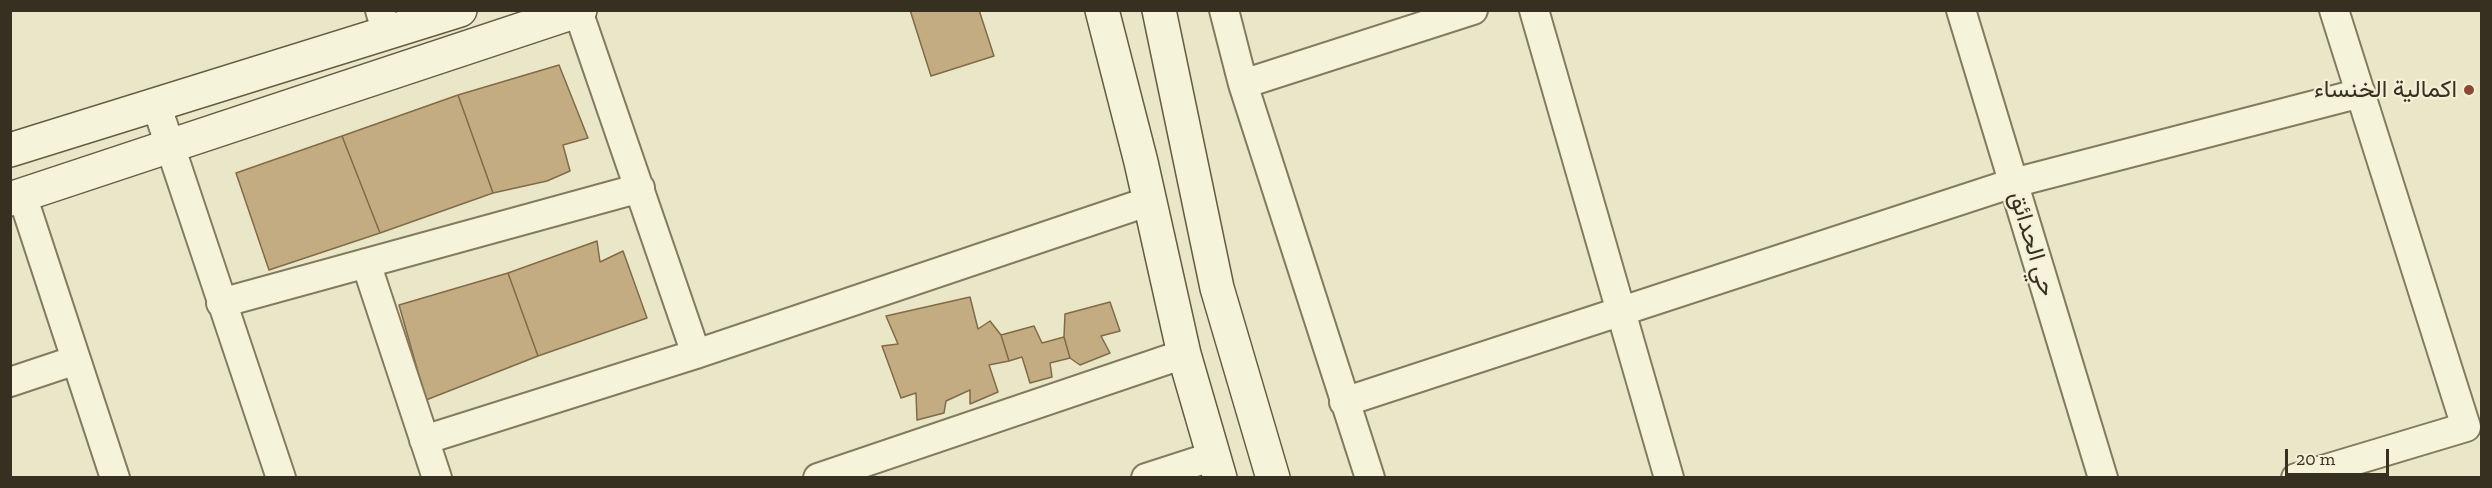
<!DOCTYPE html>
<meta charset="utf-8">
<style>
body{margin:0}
#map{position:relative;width:2492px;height:488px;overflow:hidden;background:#eae7c8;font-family:"Zilla Slab",serif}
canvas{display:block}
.frame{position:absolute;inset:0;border:12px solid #363021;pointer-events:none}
.scale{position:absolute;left:2285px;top:449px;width:104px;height:27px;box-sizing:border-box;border:3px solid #363021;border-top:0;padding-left:8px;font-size:18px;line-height:21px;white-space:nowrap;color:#363021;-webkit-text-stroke:4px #f2f0d7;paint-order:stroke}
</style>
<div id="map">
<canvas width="2492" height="488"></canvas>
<div class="frame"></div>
<div class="scale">20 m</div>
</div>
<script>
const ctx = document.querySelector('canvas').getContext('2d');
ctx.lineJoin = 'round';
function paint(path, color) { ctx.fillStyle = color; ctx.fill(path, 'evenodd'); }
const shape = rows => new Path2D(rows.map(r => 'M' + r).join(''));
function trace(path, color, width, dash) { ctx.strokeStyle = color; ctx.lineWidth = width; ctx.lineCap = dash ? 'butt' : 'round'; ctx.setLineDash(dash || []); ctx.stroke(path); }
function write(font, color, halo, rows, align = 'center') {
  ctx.font = font + ' "Zilla Slab",Vazirmatn,serif'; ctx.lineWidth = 4.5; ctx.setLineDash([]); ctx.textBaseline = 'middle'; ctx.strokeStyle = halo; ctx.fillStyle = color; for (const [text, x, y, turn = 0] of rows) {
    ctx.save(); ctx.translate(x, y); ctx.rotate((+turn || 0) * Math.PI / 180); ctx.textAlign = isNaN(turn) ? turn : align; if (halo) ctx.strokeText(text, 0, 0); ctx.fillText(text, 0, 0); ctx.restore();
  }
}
const building = shape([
 [910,10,979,10,994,56,931,76,910,10],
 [559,65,588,138,563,145,570,171,547,181,493,193,458,95,559,65],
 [458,95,493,193,380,233,342,136,458,95],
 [342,136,380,233,269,270,236,173,342,136],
 [597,241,600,262,623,251,647,318,538,356,508,273,597,241],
 [508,273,538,356,426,400,399,305,508,273],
 [970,297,978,329,990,321,1001,335,1009,361,989,365,998,392,970,404,970,390,946,401,944,413,917,420,916,393,901,398,882,346,898,344,886,316,970,297],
 [1110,302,1120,331,1101,336,1110,353,1080,365,1070,358,1064,337,1065,314,1110,302],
 [1034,326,1042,343,1064,337,1070,358,1050,363,1052,377,1030,383,1022,357,1009,361,1001,335,1034,326]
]);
paint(building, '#c4ac82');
trace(building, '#816a47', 1.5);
const minor = shape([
 [380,10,387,34],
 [1224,10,1243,84,1370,478],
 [1534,10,1669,478],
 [1961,10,2103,478],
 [578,11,696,354],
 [1243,84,1473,10],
 [157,107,281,478],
 [22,195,115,478],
 [366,263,437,478],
 [221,303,640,188],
 [10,382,76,360],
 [1344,402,2013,183,2361,93],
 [424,440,696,354,1150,201],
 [818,478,1184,354],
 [1146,478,1214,456],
 [2296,478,2466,427,2334,10]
]);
const secondary = shape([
 [1102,10,1141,162,1184,354,1220,478],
 [1159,10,1217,288,1273,478],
 [10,150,460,10],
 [10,199,580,10]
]);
trace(minor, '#847b5f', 32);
trace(secondary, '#665c42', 36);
trace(minor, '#f6f3db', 28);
trace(secondary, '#f6f3db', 33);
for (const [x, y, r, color] of [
 [2469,90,6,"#8d4735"]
]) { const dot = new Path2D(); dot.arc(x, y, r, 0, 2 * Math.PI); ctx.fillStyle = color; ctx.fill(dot); trace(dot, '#f2f0d7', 2); }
write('24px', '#363021', '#f2f0d7', [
 ["اكمالية الخنساء",2457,90]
], 'right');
write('24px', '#363021', '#f2f0d7', [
 ["حي الحدائق",2032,244,73]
]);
</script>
